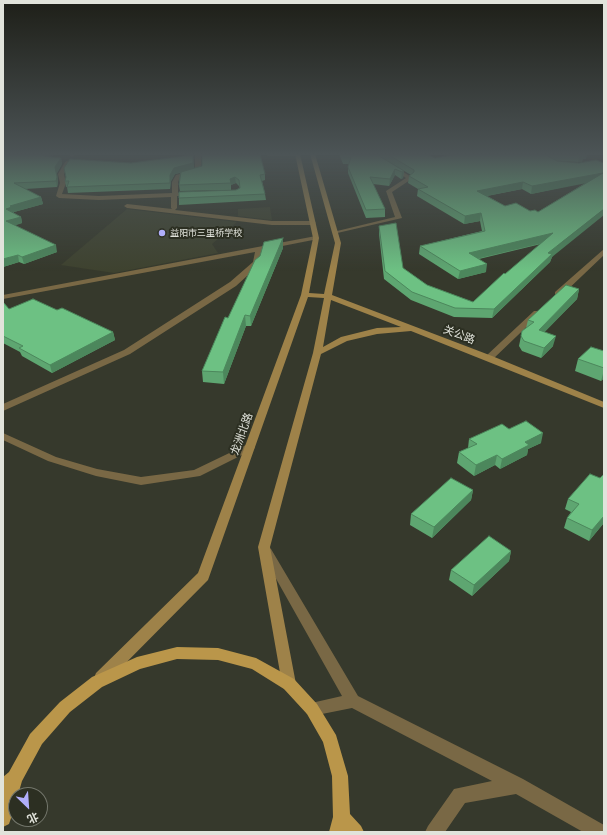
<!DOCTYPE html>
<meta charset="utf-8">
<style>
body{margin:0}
#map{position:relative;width:607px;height:835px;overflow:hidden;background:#36392c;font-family:Raleway,"Noto Sans SC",sans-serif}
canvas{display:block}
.frame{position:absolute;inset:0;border:4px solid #e1e3db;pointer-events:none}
.north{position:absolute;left:8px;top:787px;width:40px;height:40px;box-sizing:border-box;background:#2c2f22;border:1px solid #74776c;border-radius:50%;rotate:155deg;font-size:11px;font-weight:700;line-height:16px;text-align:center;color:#e1e3db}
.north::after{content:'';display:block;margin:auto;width:14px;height:18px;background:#b0aefa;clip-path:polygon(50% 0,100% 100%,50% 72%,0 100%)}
</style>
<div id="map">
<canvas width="607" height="835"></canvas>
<div class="frame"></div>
<div class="north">北</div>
</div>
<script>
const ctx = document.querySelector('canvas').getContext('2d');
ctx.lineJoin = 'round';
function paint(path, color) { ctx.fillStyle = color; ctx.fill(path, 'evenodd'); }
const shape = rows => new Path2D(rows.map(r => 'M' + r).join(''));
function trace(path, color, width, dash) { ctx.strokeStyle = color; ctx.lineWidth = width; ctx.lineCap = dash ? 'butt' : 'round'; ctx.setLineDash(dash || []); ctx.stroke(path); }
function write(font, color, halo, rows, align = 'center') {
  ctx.font = font + ' Raleway,"Noto Sans SC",sans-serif'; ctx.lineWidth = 4; ctx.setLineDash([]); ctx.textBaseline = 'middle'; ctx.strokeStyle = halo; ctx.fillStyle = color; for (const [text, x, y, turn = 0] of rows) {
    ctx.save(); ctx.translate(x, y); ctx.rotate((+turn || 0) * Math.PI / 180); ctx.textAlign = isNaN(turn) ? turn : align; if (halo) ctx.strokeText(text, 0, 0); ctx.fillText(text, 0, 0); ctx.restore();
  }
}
paint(shape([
 [270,207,272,220,238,216,238,209],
 [127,209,237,222,212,244,218,253,114,273,61,265]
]), '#3e422f');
paint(shape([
 [70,154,76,154,72,157,70,156,70,154],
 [195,154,201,154,201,171,180,177,178,182,178,193,192,192,195,194,192,196,177,196,177,208,175,210,272,221,313,221,316,223,313,225,272,225,127,208,124,206,127,204,172,209,171,208,171,197,99,200,59,198,56,196,60,183,58,174,65,162,67,161,70,163,64,174,66,183,62,194,99,196,172,193,172,182,176,175,195,170,195,154],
 [266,154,298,154,295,156,268,156,266,154],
 [369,154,374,154,413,178,392,192,402,218,333,234,333,232,395,217,386,191,406,178,369,154],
 [316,236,319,238,318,239,262,250,259,265,236,286,130,354,3,411,3,404,124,350,230,282,253,262,255,252,3,299,3,295,316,236],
 [3,433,56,457,97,469,141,477,194,470,246,445,250,444,255,447,254,449,200,476,141,485,96,476,48,461,3,440,3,433]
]), '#796845');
paint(shape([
 [604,249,604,255,561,296,555,296,555,292,604,249],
 [534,311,537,311,541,313,492,360,486,360,485,358,486,356,534,311],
 [267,547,271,549,358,696,523,779,604,825,604,832,583,832,516,794,465,803,445,832,425,832,428,826,454,789,492,781,352,708,312,716,307,714,304,709,307,704,342,696,261,552,263,549,267,547]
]), '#796845');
paint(shape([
 [295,154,300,154,319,238,309,293,324,294,335,243,310,154,315,154,341,243,332,295,492,356,604,402,604,408,411,331,377,334,347,341,321,354,270,547,296,684,294,689,289,691,284,689,282,684,258,547,313,353,324,298,308,297,208,580,106,683,101,685,96,683,94,678,96,673,198,573,301,295,313,238,295,154],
 [331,300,401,327,377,328,341,337,323,347,331,300]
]), '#9e8249');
paint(shape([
 [177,647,218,648,256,658,294,679,317,704,336,735,348,776,350,814,361,826,364,832,329,832,333,817,332,776,323,742,307,714,284,689,252,669,218,660,177,659,140,669,102,687,70,712,42,744,22,781,18,795,16,795,16,803,9,824,3,827,3,777,9,772,30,734,60,702,92,677,137,657,177,647]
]), '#ba964a');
paint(shape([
 [3,154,44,156,61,158,62,164,57,173,58,183,57,187,25,189,41,197,43,204,14,212,14,213,21,217,22,223,15,225,57,252,24,264,19,262,3,267],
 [339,154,376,154,404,171,403,178,401,179,395,175,389,186,373,184,385,209,385,217,366,218,348,173,348,167,349,164,343,164],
 [376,154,426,154,435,158,468,154,587,154,586,159,583,159,582,162,578,162,557,161,549,157,557,161,579,163,604,163,552,257,550,262,492,318,454,317,411,300,384,279,379,234,379,226,403,268,427,285,473,302,541,244,479,259,486,272,458,279,419,254,420,246,482,231,480,221,464,224,417,196,418,189,408,183,409,176,411,175],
 [587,182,538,212,530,211,505,206,487,196,522,189,531,194],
 [193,155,194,168,202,166,265,174,265,180,262,181,265,194,266,200,179,205,179,198,236,190,240,188,239,186,236,183,231,185,231,190,180,191,179,185,180,173,175,174,171,181,170,189,68,193,67,187,66,187,65,181,131,163],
 [283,238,283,248,251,326,246,326,224,384,203,382,202,371,228,318],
 [579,289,577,299,544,332,553,346,541,358,522,351,519,346,522,331,526,328,528,320],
 [3,302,9,309,57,310,113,332,115,340,52,373,22,356,20,352,3,343],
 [604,351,604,378,601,381,575,371,578,359],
 [509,429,541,443,528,449,527,455,500,469,495,465,474,476,457,463,459,452,468,448,469,439],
 [604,474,604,524,603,524,589,541,564,528,567,518,571,512,565,509,568,499,600,478],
 [473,490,471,500,432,538,410,525,411,514],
 [511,551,509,561,472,596,449,580,451,570]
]), '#5ea671');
paint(shape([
 [43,154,64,154,44,156,44,162],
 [580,154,587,154,586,159,583,159,582,162,578,162],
 [193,155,194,169,175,174,171,181,170,189,170,175,174,168],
 [61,158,62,164,57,173,58,183,57,187,56,181,55,167],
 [395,169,395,175,389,186,390,179],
 [404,171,403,178,401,179,402,172],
 [603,173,602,180,531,194,532,186],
 [235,177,236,183,231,185,230,179],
 [523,182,522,189,476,198,477,191],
 [41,197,43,204,14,212,14,213,6,209,10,206],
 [604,209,604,215,552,257,550,262,492,318,494,309,548,253],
 [481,213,480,221,464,224,465,216],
 [21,217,22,223,8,228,6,221],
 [553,233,551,241,468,261,469,253],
 [283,238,283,248,251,326,250,316],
 [56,245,57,252,24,264,22,257],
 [18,255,19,262,3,267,3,259],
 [487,264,486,272,458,279,460,271],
 [579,289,577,299,537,340,539,330],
 [245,315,246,326,224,384,223,372],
 [113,332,115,340,52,373,50,365],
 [556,336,553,346,541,358,544,348],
 [604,370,604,378,601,381],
 [543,433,541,443,528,449,527,455,500,469,502,459,525,442],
 [497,455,495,465,474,476,476,465],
 [473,490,471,500,432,538,434,527],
 [604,516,604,520,603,524,589,541,592,530],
 [511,551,509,561,472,596,474,585]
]), '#4c875c');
const building = shape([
 [3,154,43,154,43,156,61,158,55,167,57,177,56,181,14,183,41,197,10,206,12,207,6,209,21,217,6,221,56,245,22,257,18,255,3,259,3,154],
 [202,154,260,154,265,174,260,175,265,194,179,198,179,192,236,190,240,188,239,180,235,177,230,179,231,183,179,185,181,172,202,166,202,154],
 [342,154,376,154,404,171,402,172,395,169,390,179,370,177,385,209,366,210,348,167,351,157,344,157,342,154],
 [387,154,426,154,435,158,458,154,544,154,557,161,579,163,596,160,604,163,604,209,548,253,552,254,494,309,455,308,412,292,385,271,379,226,396,223,403,268,427,285,473,302,504,273,505,274,553,233,469,253,487,264,460,271,420,246,485,231,481,213,465,216,418,189,428,187,409,176,414,172,414,170,387,154],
 [603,173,538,212,535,210,530,211,516,203,505,206,477,191,523,182,532,186,603,173],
 [558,154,580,154,584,155,579,156,558,154],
 [193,155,193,163,174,168,170,175,170,183,67,187,69,181,65,181,66,177,64,168,70,159,131,163,193,155],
 [283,238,250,316,245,315,223,372,202,371,225,317,228,318,255,260,260,256,264,242,283,238],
 [566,285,579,289,539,330,556,336,544,348,524,341,521,336,522,331,534,322,528,320,566,285],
 [33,299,57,310,62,308,113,332,50,365,19,348,23,346,3,336,3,302,9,309,33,299],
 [591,347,604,351,604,368,578,359,591,347],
 [526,421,543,433,525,442,529,445,502,459,497,455,476,465,459,452,477,444,469,439,502,424,509,429,526,421],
 [590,474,600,478,604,474,604,516,592,530,567,518,579,504,568,499,590,474],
 [451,478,473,490,434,527,411,514,451,478],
 [489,536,511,551,474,585,451,570,489,536]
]);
paint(building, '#6dc183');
trace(building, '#4c875c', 1);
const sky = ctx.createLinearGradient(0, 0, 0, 271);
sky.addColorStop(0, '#1e1f18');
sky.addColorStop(0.57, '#4c5456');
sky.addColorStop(1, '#4c545600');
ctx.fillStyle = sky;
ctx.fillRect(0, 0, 607, 271);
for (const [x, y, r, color] of [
 [162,233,4,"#b0aefa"]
]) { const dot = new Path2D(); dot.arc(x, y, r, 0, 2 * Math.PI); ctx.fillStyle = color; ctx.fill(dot); trace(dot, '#2c2f22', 1.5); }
write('9px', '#e1e3db', '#2c2f22', [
 ["益阳市三里桥学校",170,233]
], 'left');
write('11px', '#e1e3db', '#2c2f22', [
 ["关公路",459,335,21],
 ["龙洲北路",242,434,-70]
]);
</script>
